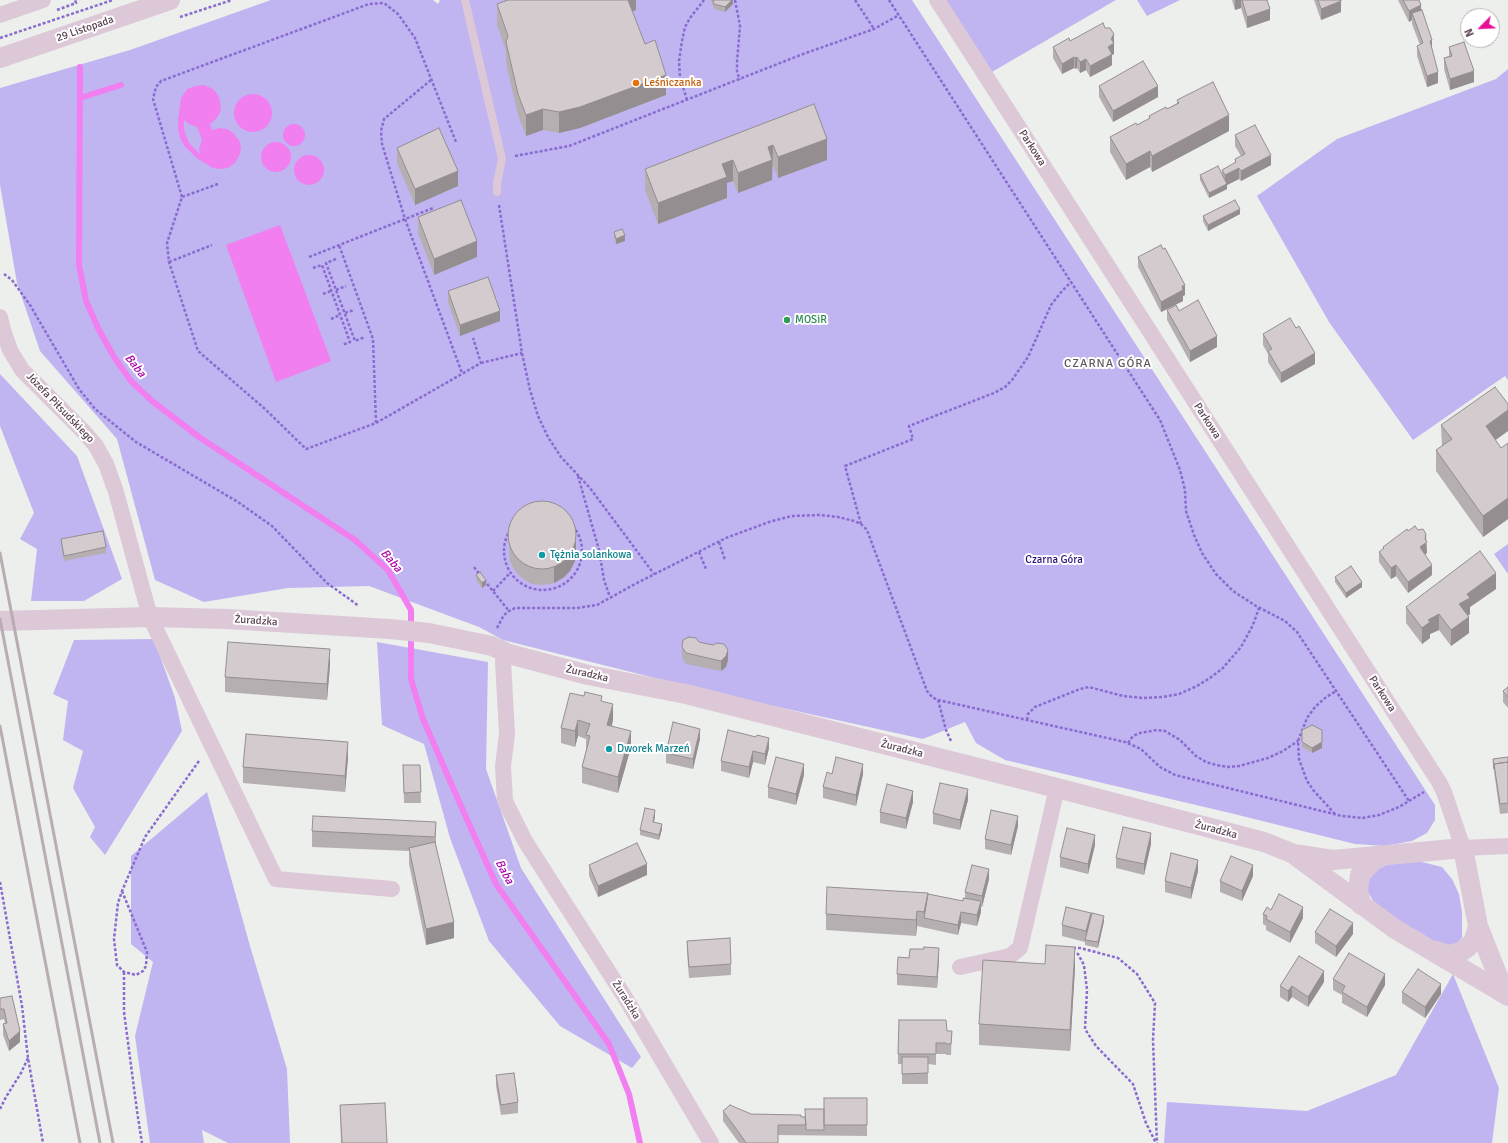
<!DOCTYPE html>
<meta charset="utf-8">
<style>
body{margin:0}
#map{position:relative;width:1508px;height:1143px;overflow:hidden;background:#ecefeb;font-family:Signika,sans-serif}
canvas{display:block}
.north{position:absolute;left:1460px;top:8px;width:40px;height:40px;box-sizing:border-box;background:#fff;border:1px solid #bdb4bb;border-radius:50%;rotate:246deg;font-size:11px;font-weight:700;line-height:16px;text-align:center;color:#5a4354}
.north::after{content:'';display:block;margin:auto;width:14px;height:18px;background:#e60e97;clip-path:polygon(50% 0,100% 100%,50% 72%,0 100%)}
</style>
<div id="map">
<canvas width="1508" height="1143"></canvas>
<div class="north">N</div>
</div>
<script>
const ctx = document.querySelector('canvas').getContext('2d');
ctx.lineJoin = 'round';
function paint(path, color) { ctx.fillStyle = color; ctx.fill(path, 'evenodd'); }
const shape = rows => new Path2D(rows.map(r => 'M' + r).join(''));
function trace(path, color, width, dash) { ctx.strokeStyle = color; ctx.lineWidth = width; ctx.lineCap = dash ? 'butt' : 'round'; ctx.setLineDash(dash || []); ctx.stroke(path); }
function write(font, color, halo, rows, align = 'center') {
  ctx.font = font + ' Signika,sans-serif'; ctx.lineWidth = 4; ctx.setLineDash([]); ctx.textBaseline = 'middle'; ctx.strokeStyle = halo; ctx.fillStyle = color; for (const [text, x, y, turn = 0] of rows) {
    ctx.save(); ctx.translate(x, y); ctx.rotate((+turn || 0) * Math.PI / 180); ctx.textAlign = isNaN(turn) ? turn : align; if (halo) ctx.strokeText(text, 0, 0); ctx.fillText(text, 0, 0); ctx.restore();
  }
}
paint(shape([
 [271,0,433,0,438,4,440,0,912,0,1435,805,1435,820,1427,833,1412,841,1385,846,1355,844,1230,813,1005,760,976,743,965,722,923,739,719,694,503,640,479,627,369,586,288,588,204,602,155,580,117,439,40,351,17,283,0,185,0,88,130,50],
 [945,0,1116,0,990,73],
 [1137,0,1180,0,1147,16],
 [1508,69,1508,380,1505,376,1413,440,1329,322,1257,196,1337,139,1496,79],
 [0,374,77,456,122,579,84,601,31,601,37,549,20,539,34,513,0,426],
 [1508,544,1508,574,1494,554],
 [154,639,175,698,182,731,105,855,90,837,95,827,73,788,83,751,63,740,68,701,53,694,74,640],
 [377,642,488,662,486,769,521,868,641,1057,632,1068,560,1026,489,941,450,838,424,744,382,725],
 [207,792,250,946,287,1069,290,1143,228,1143,202,1130,204,1143,150,1143,135,1036,153,962,131,944,131,856],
 [1406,858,1442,867,1452,879,1459,894,1462,912,1462,938,1454,947,1443,949,1379,910,1366,889,1367,876,1376,869],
 [1453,974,1499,1088,1492,1143,1164,1143,1167,1102,1307,1111,1396,1075]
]), '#c0b5f1');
paint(shape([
 [204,85,213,89,218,95,220,101,221,110,217,118,210,124,212,130,220,128,227,129,232,132,239,140,241,147,240,154,235,163,228,168,221,169,213,168,198,159,185,147,180,138,178,129,178,120,181,98,187,89,196,86],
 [184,120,189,124,197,127,202,139,199,149,200,154,190,144,186,136,184,129],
 '234 113a19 19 0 1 1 38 0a19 19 0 1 1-38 0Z',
 '283 135a11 11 0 1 1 22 0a11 11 0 1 1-22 0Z',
 '261 157a15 15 0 1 1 30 0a15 15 0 1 1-30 0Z',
 '294 170a15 15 0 1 1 30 0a15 15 0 1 1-30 0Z',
 [280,225,331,361,276,382,226,245]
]), '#f17ff0');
trace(shape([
 [80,67,79,265,86,301,98,328,114,357,131,381,152,401,199,437,355,540,388,570,411,610,411,679,423,719,457,797,496,884,609,1044,629,1094,640,1143],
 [80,98,121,85]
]), '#f17ff0', 6);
trace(shape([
 [735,0,740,26,737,62,737,72,740,80],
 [855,0,874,29],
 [889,0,1160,420,1180,470,1185,490,1186,511,1194,535,1202,553,1216,574,1233,591,1256,606,1285,621,1297,632,1409,801],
 [57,10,76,3,75,0],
 [180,17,232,0],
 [431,80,384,119,381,131,382,144,405,219,462,373],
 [687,100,680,77,679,61,682,41,685,27,690,18,704,0],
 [515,156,569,146,803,54,874,29,899,15],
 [218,184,182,197,167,243,169,262,198,351,265,409,306,449,376,423,373,339,339,245],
 [182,197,153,99,156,87,161,81,369,4,384,3,398,14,415,38,456,142],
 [499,205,522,353,530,390,538,416,548,437,561,457,590,488,654,574],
 [309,257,433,208],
 [336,259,326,263,336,290,355,341,365,337],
 [169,262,212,245],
 [313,268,322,265,350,342,342,345],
 [4,274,12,280,30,305,79,389,95,409,136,442,238,502,272,526,327,583,359,606],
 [336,290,346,286],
 [323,294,331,291],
 [345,313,354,310],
 [331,319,340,315],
 [481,363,522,353],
 [376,423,481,363,473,338],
 [578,476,599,550,604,580,610,597],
 '504 551a39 39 0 1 1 78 0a39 39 0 1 1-78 0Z',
 [861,524,845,466,913,439,909,426,994,393,1005,387,1012,380,1028,357,1051,305,1062,291,1071,282],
 [719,542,725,560],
 [699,552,706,569],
 [474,567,480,575],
 [484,580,509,611],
 [493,591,510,573],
 [497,628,504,615,509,611,515,608,577,608,597,605,635,584,726,538,769,522,792,516,820,515,838,517,854,521,861,524,867,530,927,691,932,697,938,700,1125,742,1141,749,1160,767,1175,775,1342,816,1362,818,1379,815,1399,807,1424,792],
 [938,700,946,730,951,741],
 [1027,720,1028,714,1035,707,1080,689,1089,687,1123,696,1143,698,1163,697,1179,694,1197,686,1210,678,1222,669,1241,647,1253,625,1259,608],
 [1128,743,1133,736,1140,733,1157,730,1165,731,1180,740,1196,756,1206,762,1216,765,1228,767,1239,766,1268,758,1283,751,1298,741],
 [1335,814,1314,791,1307,781,1299,759,1298,741,1307,718,1315,707,1325,698,1336,691],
 [0,882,22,1006,28,1058,43,1143],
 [122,891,147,952,146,966,143,971,136,975,124,972,117,965,114,939,118,903,122,891,145,837,199,761],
 [1073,948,1080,948,1118,958,1137,974,1155,1003,1153,1040,1157,1143],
 [1072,952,1078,954,1084,965,1087,990,1085,1029,1096,1046,1133,1084,1146,1123,1156,1143],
 [124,972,124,1012,137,1111,142,1143],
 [0,1109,6,1097,21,1073,28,1058]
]), '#8a6bd0', 2.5, [3, 2]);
trace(shape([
 [465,0,502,159,497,183,497,192]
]), '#ddc8d8', 8);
trace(shape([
 [937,0,1439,782,1444,792,1463,848,1508,846],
 [0,15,43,0],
 [0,317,3,330,10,350,22,370,85,433,96,446,106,464,116,492,150,617,276,879,392,889],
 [509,654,503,661,507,734,503,766,505,801,525,841,626,999,711,1143],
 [960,967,1010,956,1020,948,1057,788]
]), '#ddc8d8', 16);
trace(shape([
 [0,58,170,0],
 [0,621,150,617,227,619,390,629,429,633,492,646,509,654,588,675,686,694,1057,788,1264,842,1294,854,1333,860,1463,848,1478,926,1505,994],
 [1296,856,1395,929,1508,996],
 [1361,905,1358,890,1360,875,1373,861,1383,856],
 [1436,951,1449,955,1461,952,1467,948,1474,940,1478,926]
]), '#ddc8d8', 20);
trace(shape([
 [0,553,113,1143],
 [0,619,100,1143],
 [0,726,80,1143]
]), '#b7adb3', 3);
trace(shape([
 [0,38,113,0]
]), '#8a6bd0', 2.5, [3, 2]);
paint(shape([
 [504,0,636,0,636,10,632,11,666,95,580,128,559,133,543,130,526,136,518,115,506,63,506,51,497,25,497,4,505,1],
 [711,0,733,0,733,4,725,12,714,9],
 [1232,0,1267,0,1270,20,1247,28,1241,8,1235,10],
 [1314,0,1341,0,1341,12,1321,20],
 [1398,0,1419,0,1432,50,1438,83,1427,87,1417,56,1417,46,1420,45,1412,24,1412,20,1409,22],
 [1105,28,1114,34,1114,54,1112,55,1112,65,1109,67,1090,77,1086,70,1080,73,1077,68,1075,69,1074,68,1062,74,1053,58,1053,47],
 [1449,47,1474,82,1450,90,1444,69,1444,58,1449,56],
 [1099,86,1158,97,1113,122,1099,97],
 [1177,100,1229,131,1152,172,1150,167,1126,180,1110,152,1110,137,1137,125,1149,119,1149,116,1167,109,1177,103],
 [814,104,827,160,778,178,773,166,772,166,772,180,738,193,733,181,727,183,727,198,658,224,645,190,645,169],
 [1235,135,1271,165,1241,181,1239,179,1227,185,1227,189,1209,198,1200,180,1200,175,1222,175,1222,170,1235,163,1235,159,1241,156,1235,146],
 [397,148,458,186,415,205,397,163],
 [1240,214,1208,231,1203,221,1203,216],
 [418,217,477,257,434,275,418,233],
 [614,232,625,241,616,244,614,237],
 [1138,257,1185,295,1183,296,1183,301,1161,312,1138,267],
 [448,291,500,321,460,336,448,302],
 [1167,310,1179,311,1217,347,1190,362,1167,320],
 [1263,334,1315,364,1281,383,1268,362,1268,354,1263,345],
 [1441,425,1508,431,1495,440,1501,448,1508,443,1508,519,1483,537,1436,471,1436,450,1442,446],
 [1418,530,1426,541,1427,553,1425,554,1432,575,1408,593,1396,576,1391,579,1379,562,1379,552,1383,549,1383,547,1408,531],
 [509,533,576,550,575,561,570,571,563,578,554,583,543,585,532,584,523,579,515,571,510,561,509,549],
 [61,539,106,547,106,553,64,561,61,545],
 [476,575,486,585,482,588,476,580],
 [1335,577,1362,587,1346,598,1335,582],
 [1496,589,1470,607,1470,614,1468,616,1469,633,1451,646,1439,630,1430,634,1430,638,1422,644,1406,623,1406,607],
 [699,642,728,660,726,667,721,671,686,664,682,658,682,647],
 [330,665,327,700,225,692,225,677],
 [1508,687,1508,708,1503,702,1503,691],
 [602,701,613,720,612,726,631,747,618,793,582,783,582,767,586,751,586,739,578,736,575,747,561,743,561,728],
 [728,730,769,748,765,765,753,762,749,778,721,771,721,761],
 [1302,730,1322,748,1312,753,1302,747],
 [700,739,693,769,666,763,666,753],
 [1508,757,1508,813,1500,814,1493,764,1493,759],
 [348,758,345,792,243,783,243,767],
 [403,765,420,765,421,803,404,803],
 [832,774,863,774,856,806,823,798,823,787],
 [804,775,796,805,768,798,768,787],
 [968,800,960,830,933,824,933,813],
 [913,802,906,829,880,823,880,812],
 [655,816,654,822,662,829,659,840,640,835,640,830],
 [436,822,436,845,454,938,426,945,409,864,409,851,312,847,312,831],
 [1018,826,1011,855,985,849,985,839],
 [1151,844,1144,875,1116,868,1116,858],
 [1095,845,1088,874,1060,867,1060,857],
 [589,865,647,875,598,897,589,876],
 [1198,871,1191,899,1165,892,1165,881],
 [1253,876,1242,901,1220,892,1220,881],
 [989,879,982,907,981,907,981,912,977,926,961,923,958,935,917,926,916,936,826,930,826,914,928,898,963,901,965,898,965,892],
 [1271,910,1303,918,1290,943,1266,930,1266,926,1263,924,1263,914],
 [1091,918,1104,921,1098,948,1085,945,1085,942,1062,936,1062,925],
 [1315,932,1353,934,1336,957,1315,943],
 [687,941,731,964,731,975,689,978,687,952],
 [939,959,937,988,897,985,897,974],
 [1075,968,1070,1051,979,1045,979,1024],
 [1333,979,1385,985,1367,1017,1342,1003,1342,995,1333,990],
 [1324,982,1308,1007,1292,997,1288,1002,1280,997,1280,986],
 [1402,992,1441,994,1425,1018,1402,1003],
 [0,998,20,1042,9,1051,3,1035,3,1024,5,1023,4,1019,0,1020],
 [947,1031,952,1031,951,1055,946,1055,946,1054,936,1054,936,1065,928,1064,928,1084,902,1084,902,1064,898,1064,898,1054],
 [496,1075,518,1102,518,1113,501,1115,496,1086],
 [824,1098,867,1098,867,1136,778,1135,778,1143,739,1143,723,1121,723,1111,751,1114,805,1117,824,1109],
 [340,1105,387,1143,341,1143]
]), '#b6afb2');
paint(shape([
 [625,0,636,0,636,10,625,14],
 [732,0,733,0,733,4,725,12,725,7],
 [1235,0,1241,0,1241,8,1235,10],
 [1341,1,1341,12,1321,20,1321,9],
 [1421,5,1421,15,1412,13,1412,20,1409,22,1409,11],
 [1270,9,1270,20,1247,28,1247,17],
 [1114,34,1114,54,1112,55,1112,65,1109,67,1090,77,1090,66,1108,47],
 [1432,40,1432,51,1430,41],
 [1074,57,1074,68,1062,74,1062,64],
 [1077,57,1077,68,1075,69,1075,58],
 [1086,59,1086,70,1080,73,1080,62],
 [1474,71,1474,82,1450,90,1450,79],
 [1438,72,1438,83,1427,87,1427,76],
 [666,75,666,95,580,128,559,133,559,112],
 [1158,86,1158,97,1113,122,1113,111],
 [543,109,543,130,526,136,526,115],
 [1229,115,1229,131,1152,172,1152,156],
 [827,139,827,160,778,178,778,157],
 [773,145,772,180,738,193,738,173,768,147],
 [1150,151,1150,167,1126,180,1126,164],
 [1271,155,1271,165,1241,181,1241,171],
 [733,160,733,181,727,183,727,198,658,224,658,203,722,164],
 [1239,168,1239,179,1227,185,1227,189,1209,198,1209,193,1225,184,1225,175],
 [458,171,458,186,415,205,415,189],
 [1240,209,1240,214,1208,231,1208,225],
 [625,235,625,241,616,244,616,239],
 [477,241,477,257,434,275,434,259],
 [1185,285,1185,295,1183,296,1183,301,1161,312,1161,302],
 [500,311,500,321,460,336,460,325],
 [1217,336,1217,347,1190,362,1190,351],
 [1315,353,1315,364,1281,383,1281,373],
 [1508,410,1508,431,1486,447,1486,426],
 [1508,498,1508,519,1483,537,1483,516],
 [576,534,576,550,575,561,570,571,563,578,554,583,554,568],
 [1426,534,1427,553,1420,558,1420,547],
 [1396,565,1396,576,1391,579,1391,568],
 [1432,565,1432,575,1408,593,1408,582],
 [1496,573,1496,589,1470,607,1470,614,1459,620,1459,604,1467,594],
 [486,580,486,585,482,588,482,583],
 [1362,582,1362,587,1346,598,1346,593],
 [1439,614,1439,630,1430,634,1430,638,1422,644,1422,628,1428,620],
 [1469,617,1469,633,1451,646,1451,630],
 [330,649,330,665,327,700,327,684],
 [728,650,728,660,726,667,721,671,721,661],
 [613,704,613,720,607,741,607,725],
 [578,720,578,736,575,747,575,731],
 [700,729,700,739,693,769,693,759],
 [631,731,631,747,618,793,618,777],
 [769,738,769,748,765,765,765,754],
 [348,742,348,758,345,792,345,776],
 [1322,742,1322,748,1312,753,1312,748],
 [753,751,753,762,749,778,749,767],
 [804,764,804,775,796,805,796,794],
 [863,764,863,774,856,806,856,795],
 [968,789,968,800,960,830,960,820],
 [913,791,913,802,906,829,906,818],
 [655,810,655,816,653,827,653,822],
 [1018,816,1018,826,1011,855,1011,845],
 [662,824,662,829,659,840,659,835],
 [1151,833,1151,844,1144,875,1144,864],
 [1095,835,1095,845,1088,874,1088,864],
 [1198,860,1198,871,1191,899,1191,888],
 [647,864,647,875,598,897,598,886],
 [1253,865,1253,876,1242,901,1242,891],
 [989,869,989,879,982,907,982,896],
 [928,893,928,909,924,918,924,912],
 [981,901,981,912,977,926,977,915],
 [1303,907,1303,918,1290,943,1290,932],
 [917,911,917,926,916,936,916,920],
 [961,912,961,923,958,935,958,925],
 [1091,913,1091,924,1086,940,1086,931],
 [1104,916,1104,921,1098,948,1098,942],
 [454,922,454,938,426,945,426,929],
 [1353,923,1353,934,1336,957,1336,946],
 [1075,947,1075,968,1070,1051,1070,1030],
 [939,948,939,959,937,988,937,977],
 [1324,971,1324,982,1308,1007,1308,997],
 [1385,974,1385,985,1367,1017,1367,1007],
 [1441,984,1441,994,1425,1018,1425,1007],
 [1292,986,1292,997,1288,1002,1288,991],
 [20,1031,20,1042,9,1051,9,1041]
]), '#948e91');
const building = shape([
 [508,0,628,0,645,44,655,40,666,75,580,107,559,112,543,109,526,115,518,94,506,42,508,36,497,4,508,0],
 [713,0,732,0,725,7,714,4,713,0],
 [1242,0,1267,0,1270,9,1247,17,1242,0],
 [1318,0,1341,0,1341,1,1321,9,1318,0],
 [1403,0,1419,0,1421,5,1409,11,1403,0],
 [1422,10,1432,40,1430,41,1438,72,1427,76,1417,46,1423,43,1412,13,1422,10],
 [1103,23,1105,28,1110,28,1114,34,1111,39,1114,43,1108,47,1112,54,1109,56,1090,66,1086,59,1080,62,1077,57,1075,58,1074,57,1062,64,1053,47,1069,38,1070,41,1103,23],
 [1464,42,1474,71,1450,79,1444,58,1452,56,1449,47,1464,42],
 [1143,61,1158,86,1113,111,1099,86,1143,61],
 [1213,82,1229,115,1152,156,1150,151,1126,164,1110,137,1136,123,1137,125,1150,118,1149,116,1166,107,1167,109,1179,103,1177,100,1213,82],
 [814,104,827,139,778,157,773,145,768,147,772,160,738,173,733,160,722,164,727,177,658,203,645,169,814,104],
 [1255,125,1271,155,1241,171,1239,168,1225,175,1222,170,1236,162,1235,159,1245,154,1235,135,1255,125],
 [439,128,458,171,415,189,397,148,439,128],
 [1218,166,1227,184,1209,193,1200,175,1218,166],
 [461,200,477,241,434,259,418,217,461,200],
 [1235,200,1240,209,1208,225,1203,216,1235,200],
 [622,229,625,235,616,239,614,232,622,229],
 [1161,245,1163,249,1165,248,1185,285,1182,286,1183,290,1161,302,1138,257,1161,245],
 [488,277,500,311,460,325,448,291,488,277],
 [1198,300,1217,336,1190,351,1167,310,1176,305,1179,311,1198,300],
 [1290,318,1296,328,1299,326,1315,353,1281,373,1268,351,1272,349,1263,334,1290,318],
 [1495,387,1508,404,1508,410,1486,426,1501,448,1508,443,1508,498,1483,516,1436,450,1452,439,1441,425,1495,387],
 '508 535a34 34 0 1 1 68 0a34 34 0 1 1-68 0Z',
 [1415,526,1418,530,1423,529,1426,534,1425,539,1427,542,1420,547,1432,565,1408,582,1396,565,1391,568,1379,552,1384,548,1383,547,1407,529,1408,531,1415,526],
 [103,531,106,547,64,556,61,539,103,531],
 [1480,551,1496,573,1467,594,1470,598,1459,604,1469,617,1451,630,1439,614,1428,620,1430,622,1422,628,1406,607,1480,551],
 [1351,566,1362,582,1346,593,1335,577,1351,566],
 [480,572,486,580,482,583,476,575,480,572],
 [689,637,696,638,699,642,713,645,717,643,724,644,728,650,726,656,721,661,686,653,682,647,683,640,689,637],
 [228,642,330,649,327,684,225,677,228,642],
 [1508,687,1508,697,1503,691,1508,687],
 [585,692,602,696,601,701,613,704,607,725,631,731,618,777,582,767,590,736,586,735,590,724,578,720,575,731,561,728,570,693,584,696,585,692],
 [673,722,700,729,693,759,666,753,673,722],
 [1312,725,1322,730,1322,742,1312,748,1302,742,1302,730,1312,725],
 [728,730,756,737,757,735,769,738,765,754,753,751,749,767,721,761,728,730],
 [246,734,348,742,345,776,243,767,246,734],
 [776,757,804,764,796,794,768,787,776,757],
 [836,757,863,764,856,795,823,787,827,772,832,774,836,757],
 [1508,757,1508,762,1494,764,1494,769,1493,759,1508,757],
 [1508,762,1508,803,1500,804,1494,764,1508,762],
 [403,765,420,765,421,792,404,793,403,765],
 [940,783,968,789,960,820,933,813,940,783],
 [887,784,913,791,906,818,880,812,887,784],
 [645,808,655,810,653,822,662,824,659,835,640,830,645,808],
 [991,810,1018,816,1011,845,985,839,991,810],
 [313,816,436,822,435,837,312,831,313,816],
 [1123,827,1151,833,1144,864,1116,858,1123,827],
 [1067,828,1095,835,1088,864,1060,857,1067,828],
 [435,842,454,922,426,929,409,848,435,842],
 [637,843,647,864,598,886,589,865,637,843],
 [1171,853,1198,860,1191,888,1165,881,1171,853],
 [1231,856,1253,865,1242,891,1220,881,1231,856],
 [972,865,989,869,982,896,965,892,972,865],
 [827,887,928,893,924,912,917,911,916,920,826,914,827,887],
 [928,894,963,901,963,898,981,901,977,915,961,912,958,925,924,918,928,894],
 [1279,894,1303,907,1290,932,1266,919,1267,916,1263,914,1267,907,1271,910,1279,894],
 [1066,907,1091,913,1086,931,1062,925,1066,907],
 [1330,909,1353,923,1336,946,1315,932,1330,909],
 [1092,913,1104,916,1098,942,1085,940,1092,913],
 [730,938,731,964,689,967,687,941,730,938],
 [1046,945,1075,947,1070,1030,979,1024,983,960,1045,964,1046,945],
 [924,947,939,948,937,977,897,974,898,957,909,958,910,949,924,949,924,947],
 [1349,953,1385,974,1367,1007,1342,992,1345,986,1333,979,1349,953],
 [1299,956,1324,971,1308,997,1292,986,1288,991,1280,986,1299,956],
 [1418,969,1441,984,1425,1007,1402,992,1418,969],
 [12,996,20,1031,9,1041,3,1024,7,1023,4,1009,0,1009,0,998,12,996],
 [899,1020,946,1020,947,1031,952,1031,951,1044,946,1044,946,1043,936,1043,936,1054,898,1054,899,1020],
 [902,1057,928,1057,928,1073,902,1074,902,1057],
 [514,1073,518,1102,501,1105,496,1075,514,1073],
 [824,1098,867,1098,867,1125,824,1125,824,1098],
 [385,1103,387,1143,342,1143,340,1105,385,1103],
 [730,1105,751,1114,801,1115,801,1117,805,1117,806,1125,778,1125,778,1143,746,1143,740,1134,723,1111,730,1105],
 [805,1109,824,1109,824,1130,806,1130,805,1109]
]);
paint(building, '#d4cbcf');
trace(building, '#948e91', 1);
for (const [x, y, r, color] of [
 [636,83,4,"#e8710a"],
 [787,320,4,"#2e9e5b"],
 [542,555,4,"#0f9aa8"],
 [609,749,4,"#0f9aa8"]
]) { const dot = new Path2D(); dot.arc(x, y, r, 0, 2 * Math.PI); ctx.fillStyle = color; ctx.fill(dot); trace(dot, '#fff', 1.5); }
write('11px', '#5a4354', '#fff', [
 ["29 Listopada",85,29,-19],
 ["Parkowa",1032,148,57],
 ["Józefa Piłsudskiego",60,408,46],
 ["Parkowa",1207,421,57],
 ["Żuradzka",256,621,4],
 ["Żuradzka",587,674,13],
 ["Parkowa",1382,694,57],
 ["Żuradzka",902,749,14],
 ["Żuradzka",1216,830,15],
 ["Żuradzka",626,1000,58]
]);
write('11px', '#c56008', '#fff', [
 ["Leśniczanka",644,83]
], 'left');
write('11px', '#27864d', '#fff', [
 ["MOSiR",795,320]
], 'left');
write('11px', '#0d838f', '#fff', [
 ["Tężnia solankowa",550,555],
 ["Dworek Marzeń",617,749]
], 'left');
write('11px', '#31117e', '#fff', [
 ["Czarna Góra",1054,560]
]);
ctx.letterSpacing = '1px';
write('12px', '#61585e', '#fff', [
 ["CZARNA GÓRA",1108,364]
]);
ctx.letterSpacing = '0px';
write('italic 12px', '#ac04ab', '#fff', [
 ["Baba",135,366,51],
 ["Baba",391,561,49],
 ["Baba",504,872,62]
]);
</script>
